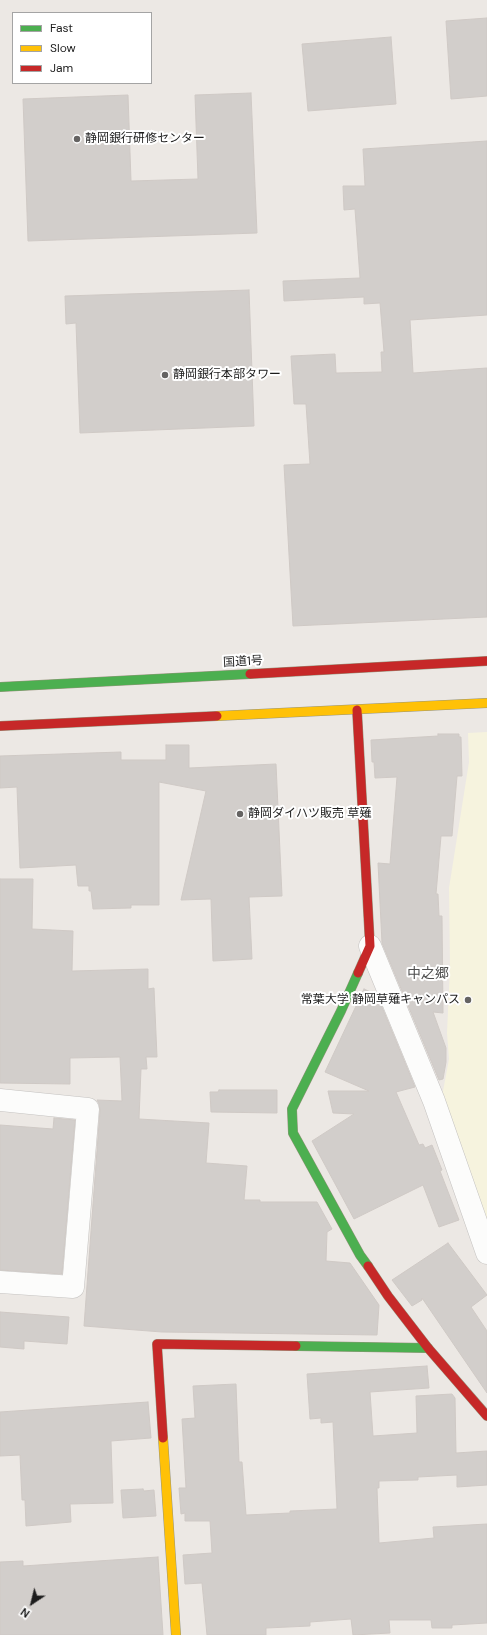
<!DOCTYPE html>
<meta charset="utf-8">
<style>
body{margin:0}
#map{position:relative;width:487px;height:1635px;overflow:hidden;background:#ece8e4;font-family:"DM Sans",sans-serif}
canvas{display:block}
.legend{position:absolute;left:12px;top:12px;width:140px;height:72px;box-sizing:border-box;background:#fff;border:1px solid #a4a4a4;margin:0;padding:5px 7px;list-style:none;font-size:12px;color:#1c1c1c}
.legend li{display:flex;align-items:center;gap:8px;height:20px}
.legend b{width:20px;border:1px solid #a4a4a4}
.north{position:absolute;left:12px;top:1583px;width:40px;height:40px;-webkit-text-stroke:3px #fff;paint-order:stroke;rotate:215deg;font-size:11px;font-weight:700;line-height:16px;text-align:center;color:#1c1c1c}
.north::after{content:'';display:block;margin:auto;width:14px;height:18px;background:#1c1c1c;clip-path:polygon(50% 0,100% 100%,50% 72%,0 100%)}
</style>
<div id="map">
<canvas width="487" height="1635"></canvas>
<ul class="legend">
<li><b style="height:5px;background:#4caf50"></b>Fast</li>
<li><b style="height:5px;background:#ffc107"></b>Slow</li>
<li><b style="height:5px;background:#c62828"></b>Jam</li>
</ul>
<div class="north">N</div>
</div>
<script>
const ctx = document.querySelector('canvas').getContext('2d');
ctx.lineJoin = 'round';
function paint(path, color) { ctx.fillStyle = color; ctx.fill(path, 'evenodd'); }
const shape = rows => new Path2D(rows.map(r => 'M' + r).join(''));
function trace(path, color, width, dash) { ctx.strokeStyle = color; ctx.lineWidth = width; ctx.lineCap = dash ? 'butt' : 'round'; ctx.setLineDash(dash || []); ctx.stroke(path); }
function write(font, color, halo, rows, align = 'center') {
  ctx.font = font + ' "DM Sans","Noto Sans JP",sans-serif'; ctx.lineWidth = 4; ctx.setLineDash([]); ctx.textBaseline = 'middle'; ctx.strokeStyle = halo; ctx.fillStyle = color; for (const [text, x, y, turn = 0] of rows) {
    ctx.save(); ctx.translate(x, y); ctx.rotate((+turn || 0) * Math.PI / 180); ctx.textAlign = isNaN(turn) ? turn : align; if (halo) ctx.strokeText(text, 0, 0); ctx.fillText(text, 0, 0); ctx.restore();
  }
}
paint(shape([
 [487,732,487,1233,440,1107,449,1059,447,1033,450,967,449,888,469,762,468,733]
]), '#f6f3de');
const building = shape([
 [487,18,487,96,451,99,446,21,487,18],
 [391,37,396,104,308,111,302,44,391,37],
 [251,93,257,233,28,241,23,99,128,95,131,181,198,179,195,95,251,93],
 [487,141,487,315,410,320,413,373,487,368,487,617,293,626,284,465,310,464,306,404,294,404,291,356,335,354,336,373,382,372,381,352,384,352,380,303,364,304,364,297,284,301,283,281,360,278,355,209,344,210,343,186,365,186,363,149,487,141],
 [249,290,254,426,80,433,76,323,66,324,65,296,249,290],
 [438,734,459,734,459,737,461,737,462,776,457,776,452,836,441,836,436,894,438,894,439,916,442,916,443,1013,433,1012,446,1048,446,1062,443,1079,439,1080,382,943,378,863,390,864,397,777,375,778,374,762,372,762,371,740,438,736,438,734],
 [166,745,189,745,189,768,276,764,282,896,249,897,252,959,213,961,211,899,181,900,206,791,159,782,159,905,131,905,131,908,93,909,91,891,89,891,89,886,78,886,76,865,20,868,17,787,0,788,0,756,121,752,121,760,166,760,166,745],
 [0,879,33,879,32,929,73,931,72,971,148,969,148,989,154,988,157,1057,146,1057,147,1069,141,1069,139,1119,209,1123,206,1163,247,1166,244,1200,260,1200,260,1202,317,1202,332,1229,327,1232,326,1261,350,1263,379,1305,377,1335,162,1332,84,1326,100,1110,99,1104,97,1100,122,1101,120,1057,70,1058,70,1084,0,1083,0,879],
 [364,989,377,995,415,1087,396,1092,419,1145,423,1144,425,1148,432,1145,442,1170,440,1171,459,1220,439,1227,423,1185,354,1219,312,1141,354,1114,333,1113,328,1091,369,1091,325,1072,364,989],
 [219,1090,277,1090,277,1113,211,1112,210,1092,218,1092,219,1090],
 [54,1118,75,1120,62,1274,0,1270,0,1125,53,1129,54,1118],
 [448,1243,487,1295,471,1307,487,1331,487,1393,422,1298,422,1300,412,1306,392,1280,448,1243],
 [0,1312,69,1317,67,1344,24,1341,24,1349,0,1347,0,1312],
 [427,1366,429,1388,370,1392,373,1436,417,1433,416,1396,452,1394,455,1398,456,1453,487,1451,487,1485,457,1487,457,1475,418,1477,418,1480,379,1481,379,1488,377,1488,379,1543,434,1538,433,1527,487,1524,487,1623,452,1625,452,1628,432,1628,431,1620,389,1620,390,1633,353,1635,351,1619,310,1622,310,1626,266,1628,266,1635,207,1635,202,1583,185,1584,183,1555,212,1553,210,1521,185,1521,185,1513,181,1514,179,1488,186,1488,182,1419,195,1418,193,1386,236,1384,239,1462,242,1462,246,1515,290,1513,290,1511,337,1509,333,1422,321,1423,321,1418,310,1419,307,1374,427,1366],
 [148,1402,151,1438,111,1441,113,1503,70,1504,71,1522,26,1526,25,1500,22,1500,20,1455,0,1456,0,1412,148,1402],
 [143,1489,144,1491,154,1490,156,1516,123,1518,121,1490,143,1489],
 [158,1557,163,1635,0,1635,0,1562,23,1561,23,1566,158,1557]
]);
paint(building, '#d2cecb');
trace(building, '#cfc9c5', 1);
const street = shape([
 [370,946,434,1101,487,1253],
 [0,1100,88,1109,73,1287,0,1282]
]);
const fast = shape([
 [0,687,250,674],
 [358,973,341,1011,292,1109,293,1133,360,1255,368,1266],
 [296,1346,428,1348]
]);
const slow = shape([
 [217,716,487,703],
 [163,1438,176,1635]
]);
const jam = shape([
 [250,674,487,661],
 [357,710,370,946,358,973],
 [0,726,217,716],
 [368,1266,388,1296,428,1348,487,1416],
 [163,1438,157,1344,296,1346]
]);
trace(street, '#c4c2c0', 23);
trace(fast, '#96947c', 10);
trace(slow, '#96947c', 10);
trace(jam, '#96947c', 10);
trace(street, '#fcfcfb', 22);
trace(fast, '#4caf50', 9);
trace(slow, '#ffc107', 9);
trace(jam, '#c62828', 9);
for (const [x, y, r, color] of [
 [77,139,4,"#656362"],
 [165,375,4,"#656362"],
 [240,814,4,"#656362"],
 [468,1000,4,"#656362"]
]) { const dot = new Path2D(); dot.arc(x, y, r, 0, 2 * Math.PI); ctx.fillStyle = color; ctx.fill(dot); trace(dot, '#fff', 1.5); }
write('12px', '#1c1c1c', '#fff', [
 ["静岡銀行研修センター",85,139],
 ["静岡銀行本部タワー",173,375],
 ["静岡ダイハツ販売 草薙",248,814],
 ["常葉大学 静岡草薙キャンパス",460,1000,"right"]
], 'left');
write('12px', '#1c1c1c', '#fff', [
 ["国道1号",243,662,-3]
]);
write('14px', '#4f4f4f', '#fff', [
 ["中之郷",428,974]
]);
</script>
